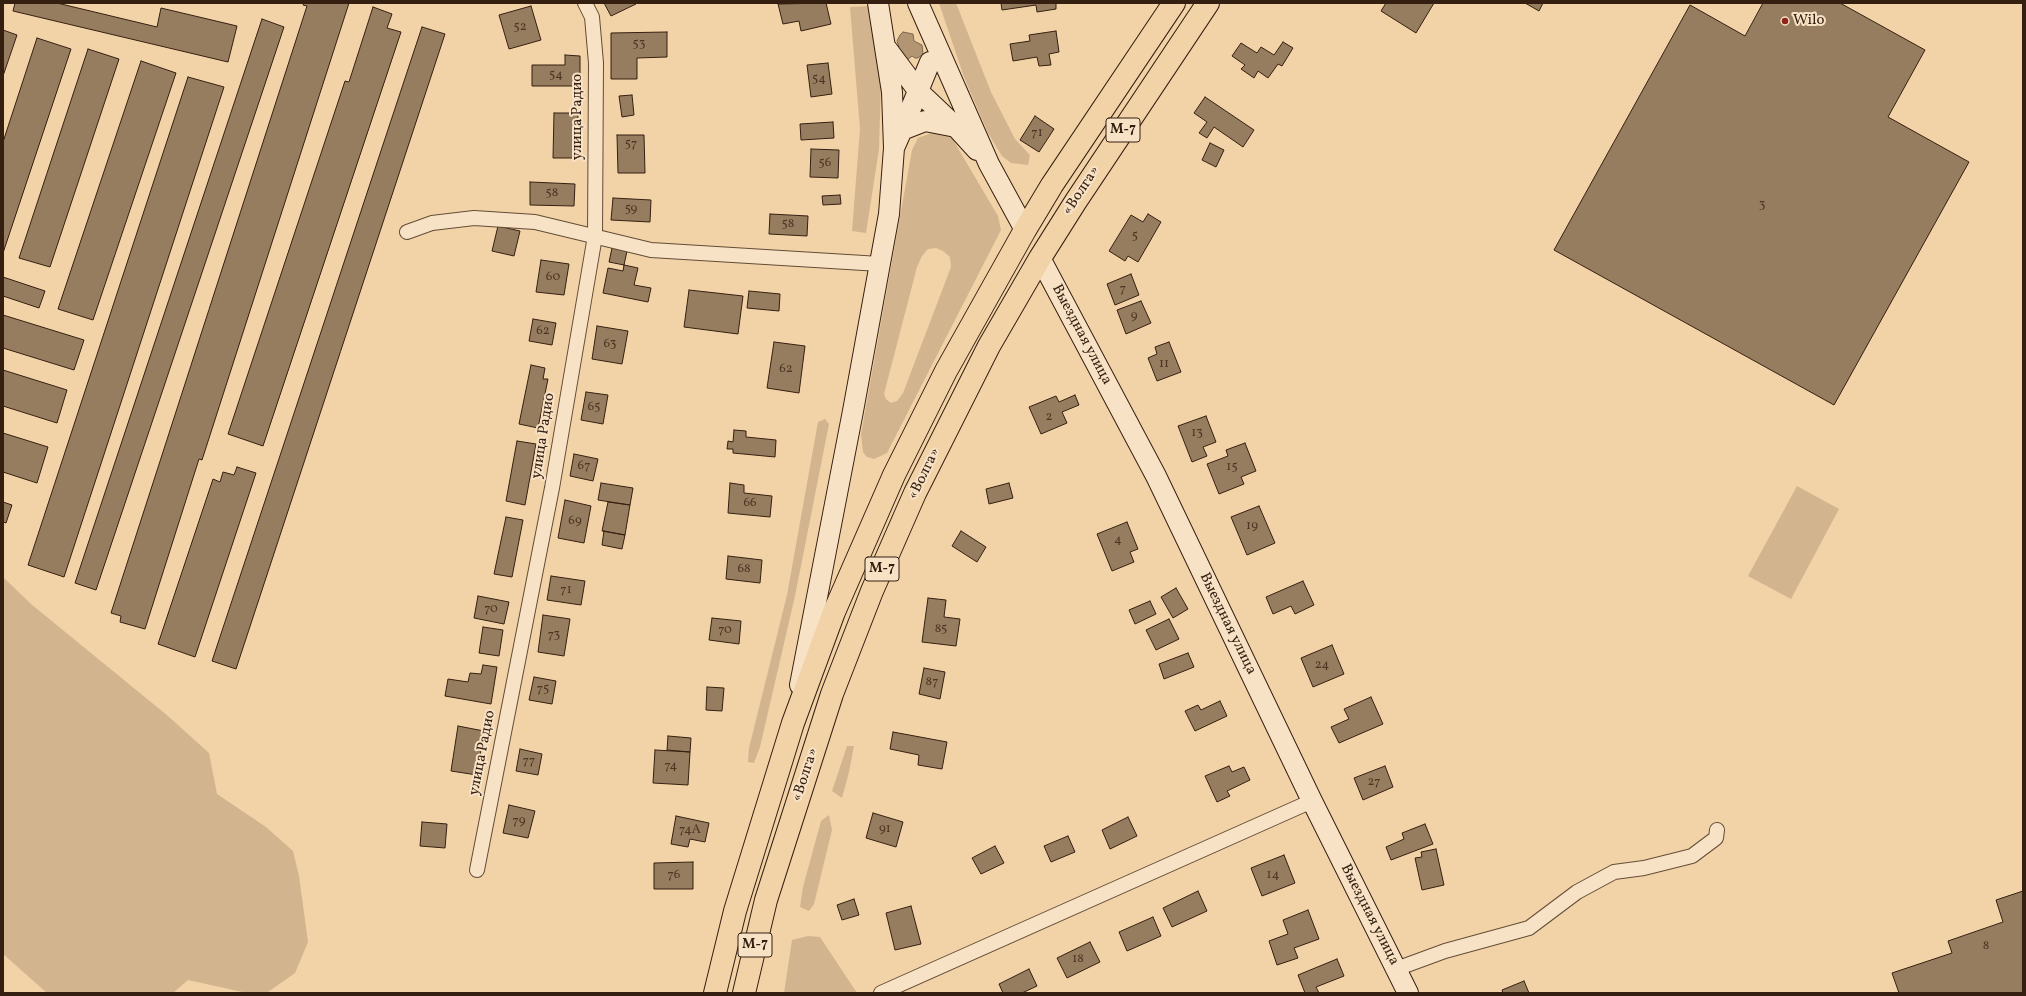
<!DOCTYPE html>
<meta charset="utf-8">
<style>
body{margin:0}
#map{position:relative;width:2026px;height:996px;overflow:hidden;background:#f2d3a8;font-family:Vollkorn,serif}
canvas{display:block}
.frame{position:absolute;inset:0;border:4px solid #351f10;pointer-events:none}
</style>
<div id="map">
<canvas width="2026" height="996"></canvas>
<div class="frame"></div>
</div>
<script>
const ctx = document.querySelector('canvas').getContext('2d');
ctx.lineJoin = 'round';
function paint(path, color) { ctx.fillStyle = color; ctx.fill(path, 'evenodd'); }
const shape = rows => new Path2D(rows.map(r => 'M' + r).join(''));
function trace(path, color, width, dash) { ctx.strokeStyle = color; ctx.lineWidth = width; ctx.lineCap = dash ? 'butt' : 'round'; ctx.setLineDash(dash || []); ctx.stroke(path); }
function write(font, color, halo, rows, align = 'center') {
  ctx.font = font + ' Vollkorn,serif'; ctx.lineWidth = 4; ctx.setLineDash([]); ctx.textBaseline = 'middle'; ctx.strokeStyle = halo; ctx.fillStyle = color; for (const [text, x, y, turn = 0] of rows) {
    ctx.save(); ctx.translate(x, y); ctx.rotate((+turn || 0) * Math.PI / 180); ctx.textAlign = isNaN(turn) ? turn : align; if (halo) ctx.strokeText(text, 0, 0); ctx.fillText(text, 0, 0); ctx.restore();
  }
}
paint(shape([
 [939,3,956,3,991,92,1015,139,1030,155,1028,165,1011,163,1002,156,988,133,964,77],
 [870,6,881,80,879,149,866,233,852,231,860,129,850,7],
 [934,132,949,133,998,216,1001,230,887,453,874,459,867,457,863,452,861,434,912,150,918,138],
 [936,248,943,251,950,257,951,267,903,393,897,401,891,403,886,399,884,394,917,267,922,256,928,249],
 [825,419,829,424,795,596,760,747,754,763,748,762,749,748,787,595,818,422],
 [1797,486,1839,509,1791,599,1748,576],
 [3,577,31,604,168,716,209,753,217,794,266,827,293,851,299,876,308,942,295,973,268,992,247,993,188,980,173,993,47,993,3,954],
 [847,746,854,746,849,772,842,798,832,791],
 [829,815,832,830,814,904,809,911,800,907,803,887,821,821],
 [808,936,820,937,857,993,784,993,792,940]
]), '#d2b48e');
const water = shape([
 [903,32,913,34,914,41,922,45,923,54,918,58,915,58,912,56,906,61,897,50,899,47,897,41,900,35,903,32]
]);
paint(water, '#b29674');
trace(water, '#80664c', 1);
const building = shape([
 [15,3,57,3,157,27,161,8,237,26,228,62,13,11,15,3],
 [304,3,349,3,202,460,199,459,145,629,120,622,121,616,111,613,307,6,303,5,304,3],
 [604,3,636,3,636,4,611,16,604,3],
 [826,3,831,24,801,31,799,21,783,24,778,4,826,3],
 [1001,3,1056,3,1056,9,1037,12,1036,5,1002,10,1001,3],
 [1386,3,1434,3,1416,33,1381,11,1386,3],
 [1525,3,1543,3,1539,11,1525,3],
 [1763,3,1840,3,1925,50,1888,117,1969,162,1834,405,1554,250,1690,5,1745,36,1763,3],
 [531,6,541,40,509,49,499,15,531,6],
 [373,7,392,14,387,28,401,32,263,446,228,434,345,81,349,82,373,7],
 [262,19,284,27,96,590,75,583,262,19],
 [422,27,445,34,236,669,212,661,422,27],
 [3,30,17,35,3,76,3,30],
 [1056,31,1059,52,1049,54,1051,65,1039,66,1037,57,1013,61,1010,44,1030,41,1029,35,1056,31],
 [667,32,667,57,637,58,637,79,611,79,611,33,667,32],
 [37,38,71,49,3,253,3,142,37,38],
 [1283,42,1293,48,1282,66,1278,64,1268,78,1258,71,1254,78,1241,69,1245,65,1232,56,1241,43,1257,53,1261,47,1274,55,1283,42],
 [88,49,119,59,50,267,19,258,88,49],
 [565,55,580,56,580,86,532,86,532,65,565,65,565,55],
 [141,61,176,73,93,320,58,309,141,61],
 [828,63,832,94,811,97,807,65,828,63],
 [188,77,224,87,64,577,28,565,188,77],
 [632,95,634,115,622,117,619,96,632,95],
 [1205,97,1254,130,1243,147,1214,127,1207,138,1199,133,1207,122,1194,113,1205,97],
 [554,113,578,113,577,158,553,158,554,113],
 [1035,116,1054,129,1039,152,1020,140,1035,116],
 [833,122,834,138,801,140,800,124,833,122],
 [617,135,644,135,645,173,618,173,617,135],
 [1210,143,1224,150,1216,167,1202,160,1210,143],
 [811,149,839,150,838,178,810,177,811,149],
 [530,182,575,184,574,206,530,205,530,182],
 [840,195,841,204,823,205,822,196,840,195],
 [613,198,651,200,650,222,611,220,613,198],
 [770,214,808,216,807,236,769,234,770,214],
 [1148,214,1161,222,1138,262,1128,256,1125,261,1109,251,1131,215,1143,222,1148,214],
 [498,226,520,231,514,256,492,251,498,226],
 [612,248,627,251,624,265,609,262,612,248],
 [541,260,569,264,564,295,536,292,541,260],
 [624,265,638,268,634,285,651,288,648,302,603,293,608,268,623,271,624,265],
 [1131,274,1139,295,1115,305,1107,284,1131,274],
 [3,277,45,291,39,308,3,296,3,277],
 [689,290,743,296,738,334,684,327,689,290],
 [749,291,780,294,779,311,747,308,749,291],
 [1141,301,1151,323,1126,334,1117,310,1141,301],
 [3,315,84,340,74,370,3,348,3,315],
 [533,319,556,323,552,345,529,341,533,319],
 [597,326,628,331,622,364,592,359,597,326],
 [774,342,805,346,799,393,767,388,774,342],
 [1169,342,1181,372,1157,381,1148,358,1157,354,1155,347,1169,342],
 [531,365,545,368,543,379,548,379,538,428,519,424,531,365],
 [3,370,67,390,57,423,3,406,3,370],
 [586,392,608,395,603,424,581,420,586,392],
 [1075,395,1079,405,1062,412,1067,423,1041,434,1029,407,1056,396,1059,402,1075,395],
 [1206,416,1216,442,1203,447,1207,456,1192,462,1178,426,1206,416],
 [734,430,746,431,746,437,776,440,775,457,733,453,733,449,727,449,728,441,733,442,734,430],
 [3,433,48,447,37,483,3,472,3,433],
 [517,441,536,444,525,505,506,501,517,441],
 [1245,443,1256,471,1241,477,1244,484,1219,494,1207,464,1228,456,1226,450,1245,443],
 [574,454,598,459,593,481,570,476,574,454],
 [237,467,256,473,195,657,158,644,213,479,220,482,223,472,234,475,237,467],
 [601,483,633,488,630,505,598,500,601,483],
 [730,483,744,485,744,493,772,496,770,517,728,513,730,483],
 [1009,483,1013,498,989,504,986,489,1009,483],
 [565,500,591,506,584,543,558,538,565,500],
 [3,502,12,505,6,523,3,522,3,502],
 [608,502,630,505,625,535,602,531,608,502],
 [1259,506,1275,543,1247,555,1231,517,1259,506],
 [506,517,523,520,512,577,494,574,506,517],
 [1127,522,1138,549,1130,552,1134,562,1112,571,1097,534,1127,522],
 [604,531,625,535,622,549,602,545,604,531],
 [961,531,986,547,977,562,952,546,961,531],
 [728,556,762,560,760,583,726,579,728,556],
 [551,576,585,581,581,605,547,600,551,576],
 [1303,581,1314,605,1295,614,1291,606,1273,614,1266,597,1303,581],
 [1176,588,1188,609,1173,618,1161,597,1176,588],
 [478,596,509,602,504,624,474,618,478,596],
 [928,598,946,600,944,617,960,619,956,646,922,642,928,598],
 [1150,601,1156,614,1135,624,1129,610,1150,601],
 [543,615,570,619,564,656,538,652,543,615],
 [712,618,741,621,739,644,709,640,712,618],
 [1169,619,1179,639,1156,650,1146,630,1169,619],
 [483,627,503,630,499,656,479,653,483,627],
 [1332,645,1344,674,1313,687,1301,658,1332,645],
 [1188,653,1194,667,1164,679,1159,664,1188,653],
 [483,665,497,667,491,704,445,696,448,679,468,682,470,673,481,674,483,665],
 [924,668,945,672,940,699,919,694,924,668],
 [534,677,556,681,552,704,529,700,534,677],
 [707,687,724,688,722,711,706,710,707,687],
 [1371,697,1383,724,1339,743,1331,727,1349,719,1344,709,1371,697],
 [1220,701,1227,716,1195,731,1185,711,1198,705,1201,710,1220,701],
 [458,726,484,731,477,775,451,771,458,726],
 [893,732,947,742,942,769,918,765,919,755,890,749,893,732],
 [668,736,691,738,690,752,667,750,668,736],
 [520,749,542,754,538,775,516,771,520,749],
 [655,750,690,752,688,785,653,783,655,750],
 [1229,766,1232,772,1244,767,1250,780,1227,791,1230,796,1217,802,1205,776,1229,766],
 [1385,766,1393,787,1363,800,1354,778,1385,766],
 [509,805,535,811,528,838,503,833,509,805],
 [873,813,903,822,896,847,866,838,873,813],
 [676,816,709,823,705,842,690,839,688,847,671,844,676,816],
 [1128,817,1137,836,1110,849,1102,830,1128,817],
 [422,822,447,824,445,848,420,846,422,822],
 [1425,824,1433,844,1391,860,1386,847,1404,839,1402,833,1425,824],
 [1068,836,1075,852,1051,862,1044,846,1068,836],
 [995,846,1004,863,981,874,972,858,995,846],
 [1436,849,1444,885,1422,890,1415,858,1422,857,1421,852,1436,849],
 [1284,855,1295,883,1262,896,1251,868,1284,855],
 [693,862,693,889,654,889,654,863,693,862],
 [1198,891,1207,911,1172,927,1163,908,1198,891],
 [2023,891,2023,993,1899,993,1892,973,1952,953,1948,941,2003,922,1996,900,2023,891],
 [854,899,859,915,842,920,837,905,854,899],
 [911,906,921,944,895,950,886,913,911,906],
 [1308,910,1319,939,1294,948,1298,958,1277,965,1269,941,1288,934,1283,920,1308,910],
 [1153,917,1161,936,1127,951,1119,932,1153,917],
 [1090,942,1100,962,1067,978,1057,958,1090,942],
 [1337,959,1344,976,1316,987,1319,993,1305,993,1298,975,1337,959],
 [1029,969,1037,986,1022,993,1003,993,999,984,1029,969],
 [1524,981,1529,993,1503,993,1502,990,1524,981]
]);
paint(building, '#977d5f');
trace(building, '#351f10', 1);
const minor = shape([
 [407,232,432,223,474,218,535,222,651,250,880,264],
 [477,870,552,488,595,236,596,63,592,17,585,3],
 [1396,969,1445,951,1529,928,1577,892,1614,872,1644,868,1692,856,1716,838,1717,830],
 [881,993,1312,801]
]);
const secondary = shape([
 [918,3,989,164,1025,230],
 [887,49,919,92,956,127,977,150],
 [902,130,930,62],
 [894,148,902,130,925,121,956,127],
 [1040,258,1156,476,1312,801,1408,993],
 [800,685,853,411,889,214,894,148,892,92,878,3]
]);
const trunk = shape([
 [715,993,735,911,793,723,834,612,894,475,946,371,1025,230,1052,185,1174,3],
 [744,993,766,900,832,694,872,591,915,493,989,346,1040,258,1076,201,1208,3]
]);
trace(minor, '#644c36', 16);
trace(secondary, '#351f10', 22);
trace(trunk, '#351f10', 24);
trace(minor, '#f7e2c6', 14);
trace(secondary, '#f7e2c6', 20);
trace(trunk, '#f2d3a8', 22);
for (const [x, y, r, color] of [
 [1785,21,4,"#8f2418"]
]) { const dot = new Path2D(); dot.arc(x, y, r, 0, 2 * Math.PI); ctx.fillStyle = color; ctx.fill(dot); trace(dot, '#f7e2c6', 1.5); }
write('13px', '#4e3624', null, [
 ["52",520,28],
 ["53",639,45],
 ["54",556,76],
 ["54",819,80],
 ["71",1037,134],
 ["57",631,145],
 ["56",825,164],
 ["58",552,194],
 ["3",1762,206],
 ["59",631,210],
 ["58",788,225],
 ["5",1135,237],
 ["60",553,278],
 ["7",1123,290],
 ["9",1134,317],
 ["62",543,332],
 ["63",610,345],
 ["11",1164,365],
 ["62",786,370],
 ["65",594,408],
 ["2",1049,418],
 ["13",1197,434],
 ["67",584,467],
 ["15",1232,468],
 ["66",750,504],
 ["69",575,522],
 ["19",1252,527],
 ["4",1118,541],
 ["68",744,570],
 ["71",566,591],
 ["70",491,610],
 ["85",941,630],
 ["70",725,631],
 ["73",554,636],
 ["24",1322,666],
 ["87",932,683],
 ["75",543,690],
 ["77",529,762],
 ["74",671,767],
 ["27",1374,783],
 ["79",519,822],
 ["91",885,830],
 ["74А",690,831],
 ["76",674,876],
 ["14",1273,876],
 ["8",1986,947],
 ["18",1078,960]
]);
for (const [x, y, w] of [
 [1123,130,34],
 [882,569,34],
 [755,945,34]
]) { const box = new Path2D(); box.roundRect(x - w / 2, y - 12, w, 24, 3); ctx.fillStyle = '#f7e2c6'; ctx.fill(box); trace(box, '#351f10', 1); }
write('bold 14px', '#351f10', null, [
 ["М-7",1123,130],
 ["М-7",882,569],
 ["М-7",755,945]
]);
write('15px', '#351f10', '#f7e2c6', [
 ["Wilo",1793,21]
], 'left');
write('15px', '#351f10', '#f7e2c6', [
 ["улица Радио",578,117,-90],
 ["«Волга»",1082,191,-57],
 ["Выездная улица",1081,335,62],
 ["улица Радио",544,436,-81],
 ["«Волга»",925,474,-64],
 ["Выездная улица",1227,624,64],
 ["улица Радио",483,753,-79],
 ["«Волга»",806,775,-72],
 ["Выездная улица",1369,915,63]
]);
</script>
